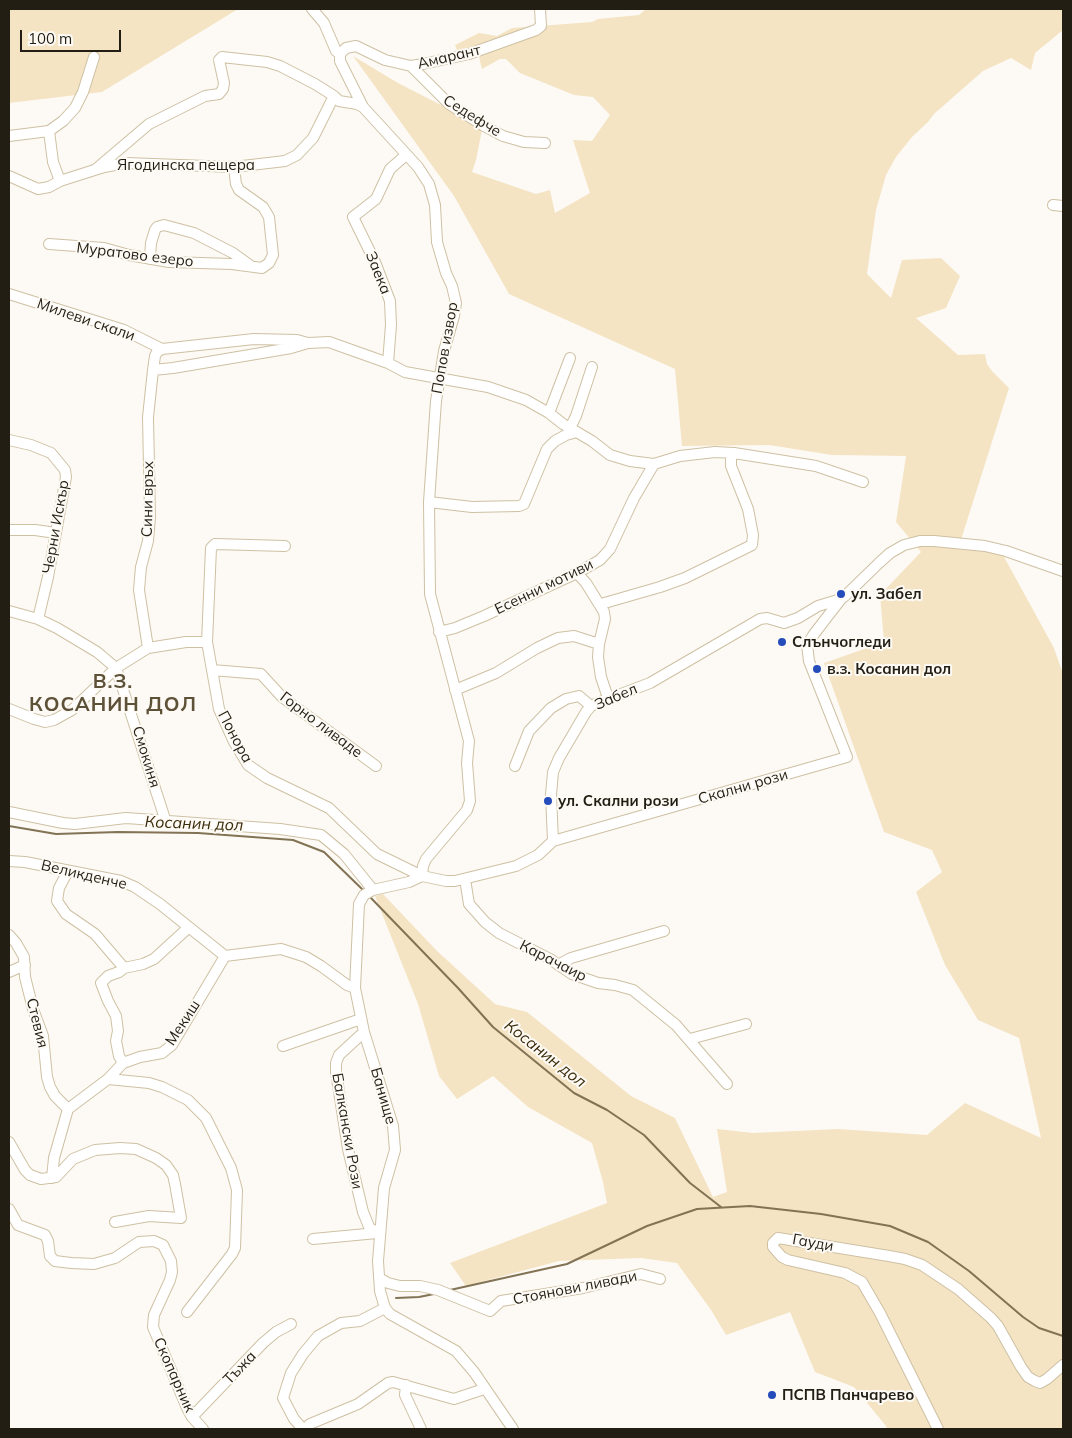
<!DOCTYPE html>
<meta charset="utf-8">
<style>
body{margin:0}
#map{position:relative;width:1072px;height:1438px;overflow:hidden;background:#fdfaf5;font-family:Mulish,sans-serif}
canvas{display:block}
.frame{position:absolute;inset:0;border:10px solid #231e13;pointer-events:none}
.scale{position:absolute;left:20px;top:30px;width:101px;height:22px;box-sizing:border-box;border:2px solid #231e13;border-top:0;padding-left:6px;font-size:15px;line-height:18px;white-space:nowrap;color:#231e13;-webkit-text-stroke:4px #fdfaf5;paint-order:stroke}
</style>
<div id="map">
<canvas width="1072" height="1438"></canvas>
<div class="frame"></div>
<div class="scale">100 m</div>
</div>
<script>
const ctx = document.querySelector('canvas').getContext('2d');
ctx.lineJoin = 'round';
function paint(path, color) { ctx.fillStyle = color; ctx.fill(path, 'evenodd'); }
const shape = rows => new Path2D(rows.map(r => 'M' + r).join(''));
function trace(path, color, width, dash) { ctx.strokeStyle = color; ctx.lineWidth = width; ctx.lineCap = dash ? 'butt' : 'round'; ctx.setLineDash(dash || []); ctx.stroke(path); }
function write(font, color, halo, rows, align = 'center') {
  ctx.font = font + ' Mulish,sans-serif'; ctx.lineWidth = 4; ctx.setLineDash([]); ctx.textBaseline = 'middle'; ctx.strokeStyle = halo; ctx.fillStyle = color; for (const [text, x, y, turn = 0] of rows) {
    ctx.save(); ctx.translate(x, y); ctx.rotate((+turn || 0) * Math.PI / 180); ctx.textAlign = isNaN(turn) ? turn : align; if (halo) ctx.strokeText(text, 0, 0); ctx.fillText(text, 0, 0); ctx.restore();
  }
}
paint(shape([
 [9,9,238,9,102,92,9,103],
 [646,9,1063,9,1063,30,1035,53,1031,70,1011,58,983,71,934,114,928,122,912,137,896,157,886,175,876,210,867,274,891,298,902,260,941,258,960,276,946,308,916,318,958,355,985,354,987,364,992,371,1009,388,960,543,953,545,1003,555,1054,648,1063,674,1063,1429,887,1429,886,1426,854,1387,815,1372,790,1312,726,1335,711,1310,677,1263,641,1258,559,1261,466,1286,450,1263,607,1203,603,1182,592,1143,528,1107,493,1076,457,1099,439,1076,418,1004,375,896,383,894,437,951,495,1004,527,1012,631,1096,675,1118,713,1197,727,1192,717,1129,753,1133,838,1129,927,1135,965,1103,1041,1138,1019,1038,978,1020,945,965,916,892,942,872,932,850,884,832,824,663,884,642,880,595,921,552,896,522,906,456,832,455,769,445,682,446,675,369,509,294,454,196,353,56,398,83,443,106,482,130,476,160,472,172,536,194,550,190,555,213,590,193,573,140,592,141,610,115,593,97,574,95,520,73,506,59,500,59,482,69,478,53,457,50,455,45,479,33,497,36,512,28,592,22,598,19,639,15]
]), '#f4e4c4');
trace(shape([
 [9,826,56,834,118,832,198,833,293,840,324,852,362,889],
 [371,898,458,988,493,1027,574,1093,607,1110,644,1135,690,1183,721,1207],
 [450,1290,567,1264,647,1226,697,1209,750,1206,821,1214,890,1226,928,1242,969,1271,1023,1317,1039,1328,1063,1336],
 [396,1298,419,1297,434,1294]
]), '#837355', 2);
const minor = shape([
 [312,9,324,23,336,51,340,54],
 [411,66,449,104,484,126,503,136,524,142,545,143],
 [363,107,340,61,340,54,346,48,356,46,385,60,411,66,423,64,469,54,536,30,541,26,540,9],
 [9,136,49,131],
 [96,169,149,124,205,96,219,94,223,89,224,83,219,60,222,57,267,62,280,66,315,84,334,96,339,101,357,104,363,107,418,167,429,184,435,205,437,242,446,273,452,286,456,303,454,316,444,351,436,401,429,502,430,594,469,741,467,763,470,801,467,810,426,859,423,866,422,876],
 [9,176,38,189,49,187,60,181,104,167,126,163,234,167,285,161,297,155,313,138,334,96],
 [60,181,53,162,49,131,63,121,75,108,83,92,94,57],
 [1053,205,1063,206],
 [49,244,104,248,129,255,169,262,232,264,262,268,269,263,273,255,269,217,263,207,239,190,236,184,234,167],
 [150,259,151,243,155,230,157,227,164,225,194,233,233,253,251,266],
 [9,294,124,330,162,349],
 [388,363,391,325,390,301,375,262,353,217,376,199,390,169,406,155],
 [153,370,155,356,157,352,162,349,254,339,297,340,308,343,329,342,388,363,405,372,488,387,526,400,549,413,563,424,592,441,610,455,630,461,654,464,680,456,715,452,734,453,816,466,863,482],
 [549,413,570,358],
 [570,428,576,416,592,367],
 [9,440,31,445,51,453,65,470,66,477,48,577,38,619],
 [429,502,472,507,519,506,524,504,547,449,555,441,566,435,577,432],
 [9,530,35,530,56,533],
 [285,546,215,544,211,548,207,642,219,709,234,742,248,765,267,778,329,808,377,854,422,876,446,881,455,881,516,866,538,855,553,841,847,757,809,661,807,645,814,634,841,599],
 [577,573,586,583,604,612,605,619,599,644,598,657,601,677,608,698],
 [601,604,660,587,685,578,752,545,753,535,748,509,731,466,731,458,734,453],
 [9,611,38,619,57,628,97,652,116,668,166,822],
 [439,632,455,628,484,616,577,573,600,560,610,549,634,498,654,464],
 [148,648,139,590,141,567,148,541,150,517,148,417,153,370,173,368,291,348,308,343],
 [212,670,261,674,282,697,376,766],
 [455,690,496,673,537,648,558,638,574,636,599,644],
 [9,709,34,719,45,722,54,720,72,710,116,668,148,648,186,642,207,642],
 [515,766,529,731,551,708,566,699,579,696,591,706],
 [9,812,63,823,75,824,126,818,280,829,321,835,344,854,373,890],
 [553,841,551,795,553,772,559,758,586,712,591,706,600,702,650,683,760,619,767,618,784,623,798,618,818,606,841,599,846,595,879,563,890,553,904,545,920,541,934,541,985,546,1006,551,1063,571],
 [9,861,25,862,121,881,135,887,160,904,225,956],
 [68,871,59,888,57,901,66,914,95,934,124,968],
 [422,876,409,882,373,890,364,895,359,904,355,988,364,1032,393,1126,395,1150,384,1188,378,1261,380,1291,385,1308,390,1314,456,1351,474,1372,513,1429],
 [465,879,469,904,485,922,499,933,550,959,572,974,598,983,615,985,633,990,676,1025,727,1084],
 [9,935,16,943,24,957,25,977,33,1009,43,1036,47,1077,50,1087,55,1096,68,1109],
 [225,956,281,949,306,957,321,966,347,985,355,988],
 [558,965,571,958,664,931],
 [9,972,25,965],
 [364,1032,339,1055,336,1063,336,1072,348,1149,363,1212,370,1229,380,1232],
 [690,1039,746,1024],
 [283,1046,361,1019],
 [123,1063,119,1056,116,1041,118,1031,116,1016,108,1001,101,983,108,976,119,972,124,968,143,964,154,959,188,928],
 [108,1079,149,1083,162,1087,188,1100,206,1118,231,1168,237,1190,235,1248,232,1254,187,1312],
 [9,1142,25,1170,30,1175,41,1179,56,1177,73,1159,95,1150,120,1148,136,1149,156,1158,166,1165,173,1175,175,1184,181,1218,149,1216,115,1222],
 [52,1178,54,1158,68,1109,108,1079,123,1063,140,1057,162,1053,172,1045,225,956],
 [9,1209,18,1225,45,1235,48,1241,50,1256,55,1261,71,1263,94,1264,115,1258,139,1242,154,1241,163,1245,171,1261,172,1272,170,1280,154,1315,153,1327,187,1408,192,1417,203,1429],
 [313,1239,377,1233],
 [379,1278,388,1283,400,1286,420,1286,438,1290,490,1311,501,1301,583,1288,641,1274,660,1279],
 [406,1385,405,1395,421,1429],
 [192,1417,263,1343,276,1332,291,1324],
 [303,1429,294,1419,283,1398,291,1373,303,1354,318,1336,341,1323,360,1321,385,1308],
 [305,1429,310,1424,358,1404,388,1383,393,1382,454,1399,484,1389],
 [938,1429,880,1313,862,1282,845,1273,788,1260,782,1257,773,1247,773,1243,778,1238,889,1256,905,1259,922,1265,958,1289,991,1318,998,1326,1021,1367,1028,1377,1035,1381,1040,1383,1047,1379,1063,1365]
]);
trace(minor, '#cec0a3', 12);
trace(minor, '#fff', 10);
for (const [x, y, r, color] of [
 [841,594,5,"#244cba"],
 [782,642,5,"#244cba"],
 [817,669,5,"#244cba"],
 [548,801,5,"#244cba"],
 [772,1395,5,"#244cba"]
]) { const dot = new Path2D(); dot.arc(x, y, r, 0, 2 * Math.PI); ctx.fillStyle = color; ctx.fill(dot); trace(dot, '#fdfaf5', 2); }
write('15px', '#231e13', '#fdfaf5', [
 ["Амарант",449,57,-13],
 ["Седефче",472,116,32],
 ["Ягодинска пещера",186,165],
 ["Муратово езеро",135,255,7],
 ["Заека",378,273,68],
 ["Милеви скали",86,320,19],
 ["Попов извор",445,348,-80],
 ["Сини връх",148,499,-89],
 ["Черни Искър",56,527,-80],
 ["Есенни мотиви",544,587,-26],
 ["Забел",616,697,-23],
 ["Горно ливаде",321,725,37],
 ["Понора",235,737,62],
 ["Смокиня",146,757,73],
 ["Скални рози",743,787,-16],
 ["Великденче",84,875,13],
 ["Карачаир",553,961,27],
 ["Стевия",37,1023,76],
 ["Мекиш",183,1023,-57],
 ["Банище",383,1096,74],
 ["Балкански Рози",347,1131,80],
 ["Гауди",813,1243,10],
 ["Стоянови ливади",575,1288,-11],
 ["Тъжа",240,1368,-46],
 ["Скопарник",174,1375,66]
]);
write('bold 15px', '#231e13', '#fdfaf5', [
 ["ул. Забел",851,594],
 ["Слънчогледи",792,642],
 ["в.з. Косанин дол",827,669],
 ["ул. Скални рози",558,801],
 ["ПСПВ Панчарево",782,1395]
], 'left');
write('italic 16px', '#3a2b09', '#fdfaf5', [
 ["Косанин дол",194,824,2],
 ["Косанин дол",545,1054,38]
]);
ctx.letterSpacing = '1px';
write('bold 20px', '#5d5138', '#fdfaf5', [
 ["В.З.",113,682],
 ["КОСАНИН ДОЛ",113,705]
]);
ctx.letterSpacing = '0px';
</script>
